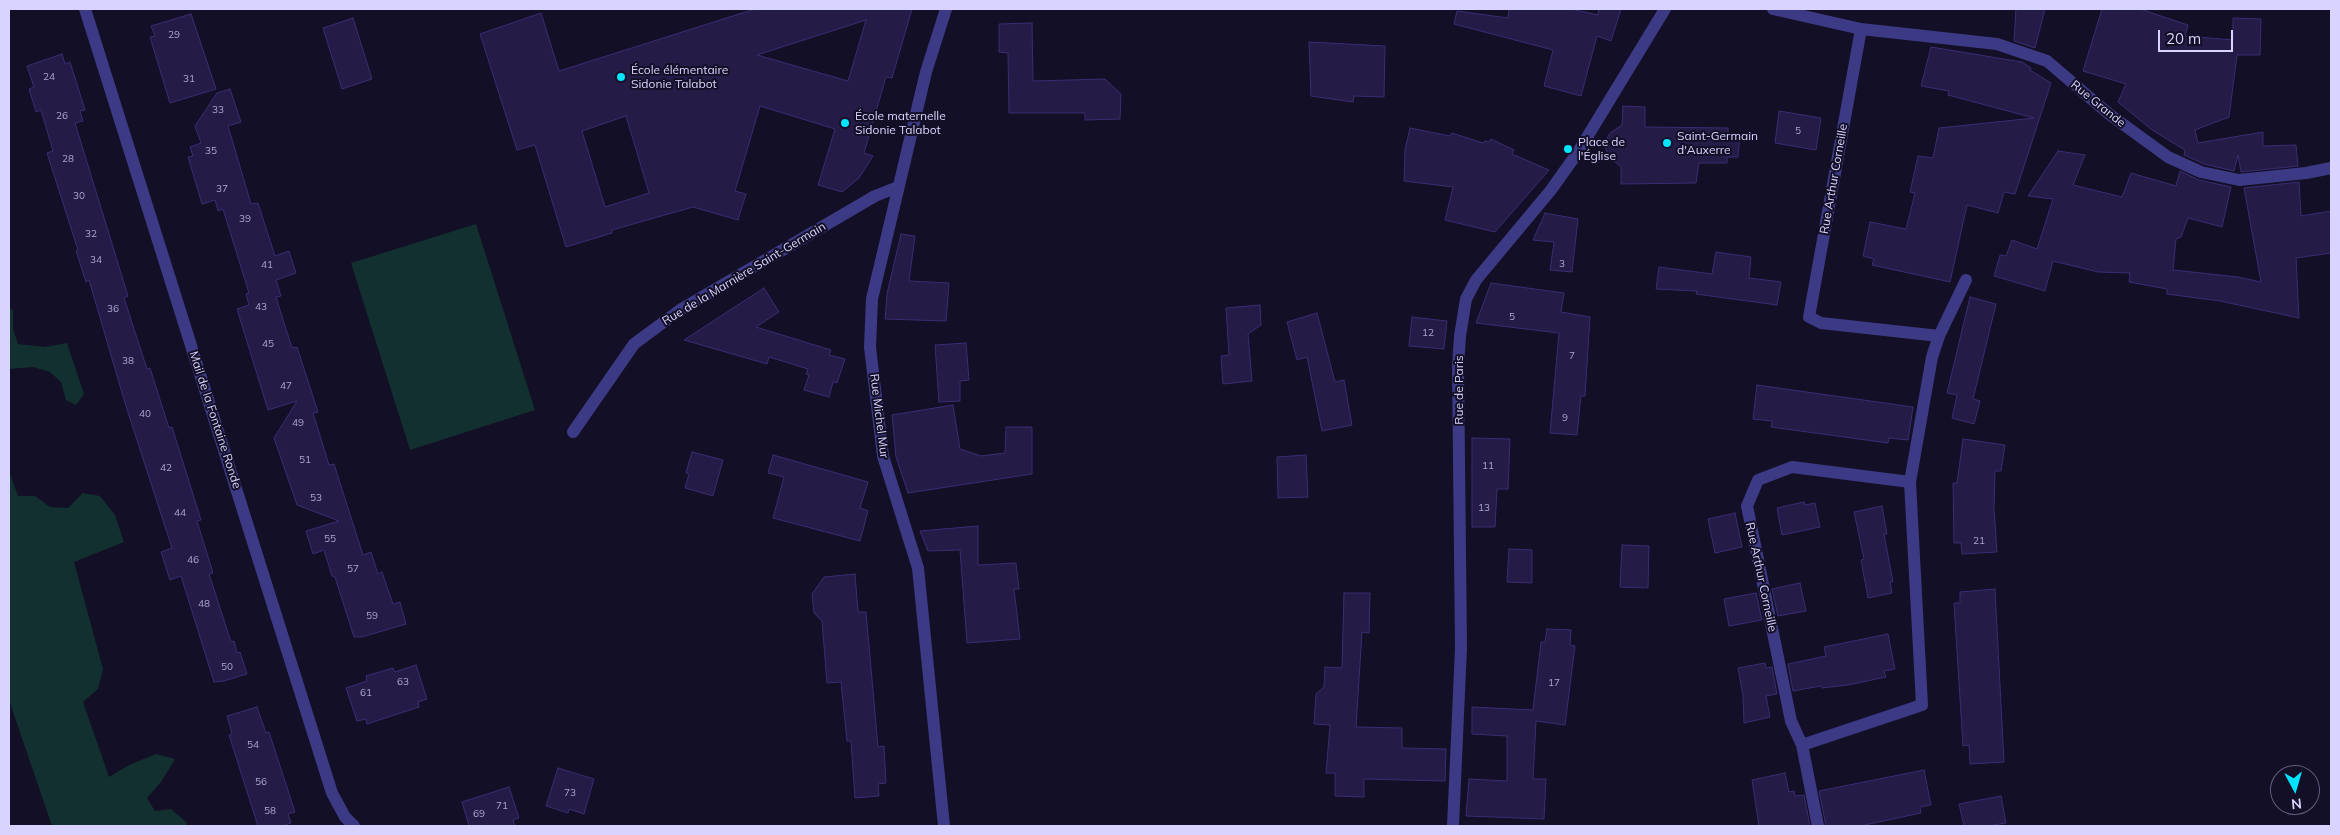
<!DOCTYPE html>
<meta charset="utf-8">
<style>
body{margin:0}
#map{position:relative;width:2340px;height:835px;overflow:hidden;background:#130f26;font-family:Mulish,sans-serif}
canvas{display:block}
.frame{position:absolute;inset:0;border:10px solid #d9d4ff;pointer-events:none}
.north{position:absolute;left:2270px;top:765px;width:50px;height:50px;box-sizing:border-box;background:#130f26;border:1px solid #625e7d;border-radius:50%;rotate:174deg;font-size:14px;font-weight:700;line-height:20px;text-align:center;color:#d9d4ff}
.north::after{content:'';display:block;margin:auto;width:18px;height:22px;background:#00e5ff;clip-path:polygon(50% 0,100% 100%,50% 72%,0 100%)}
.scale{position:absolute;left:2158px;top:30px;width:75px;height:22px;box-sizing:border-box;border:2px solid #d9d4ff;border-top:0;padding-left:6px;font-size:15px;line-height:18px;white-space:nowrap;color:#d9d4ff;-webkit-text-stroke:4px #130f26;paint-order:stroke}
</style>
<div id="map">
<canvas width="2340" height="835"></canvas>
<div class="frame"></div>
<div class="north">N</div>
<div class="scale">20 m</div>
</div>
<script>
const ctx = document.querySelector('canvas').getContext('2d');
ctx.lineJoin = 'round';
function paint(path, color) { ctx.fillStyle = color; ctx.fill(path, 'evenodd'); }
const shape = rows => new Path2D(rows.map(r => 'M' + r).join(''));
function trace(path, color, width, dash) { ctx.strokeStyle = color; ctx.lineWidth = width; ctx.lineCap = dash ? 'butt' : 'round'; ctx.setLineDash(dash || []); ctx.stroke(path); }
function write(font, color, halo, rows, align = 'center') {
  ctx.font = font + ' Mulish,sans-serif'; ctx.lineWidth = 4; ctx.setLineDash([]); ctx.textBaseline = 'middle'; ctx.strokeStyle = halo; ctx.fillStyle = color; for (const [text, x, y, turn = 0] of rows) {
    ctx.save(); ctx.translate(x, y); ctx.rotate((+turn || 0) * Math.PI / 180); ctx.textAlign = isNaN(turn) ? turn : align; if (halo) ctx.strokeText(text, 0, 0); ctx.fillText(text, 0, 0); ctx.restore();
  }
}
paint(shape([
 [476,224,535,410,410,450,351,263],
 [9,308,13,310,13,329,18,344,45,347,67,343,84,394,76,405,66,400,61,382,50,372,33,367,9,369],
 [9,471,18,496,35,496,50,507,68,508,83,493,100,496,115,515,124,542,74,562,103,669,98,689,83,702,109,777,129,765,156,754,175,759,161,782,147,798,155,811,171,809,187,823,186,826,52,826,9,700]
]), '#12302f');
const building = shape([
 [755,9,912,9,892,78,886,77,864,153,873,156,859,178,842,192,818,185,835,129,760,106,735,191,746,194,738,220,693,207,612,230,612,233,566,247,535,145,517,150,480,34,541,13,559,71,755,9],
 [866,20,848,81,757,55,866,20],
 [626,116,649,193,605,207,582,131,626,116],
 [1509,9,1571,9,1598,15,1599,9,1621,9,1611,41,1597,36,1581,96,1544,86,1553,50,1454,24,1457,11,1508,18,1509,9],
 [2016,9,2045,9,2035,48,2014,41,2016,9],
 [2102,9,2140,9,2188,25,2185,36,2233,40,2233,18,2261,19,2260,55,2237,55,2229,117,2195,130,2198,143,2263,132,2263,146,2296,145,2298,166,2241,172,2238,155,2234,171,2204,164,2184,155,2185,150,2152,130,2118,102,2126,84,2083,71,2102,9],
 [191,14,216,89,170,103,150,37,155,36,151,26,191,14],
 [353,18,372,79,342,89,323,28,353,18],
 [1032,23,1033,81,1105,79,1121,94,1120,119,1085,120,1085,113,1009,113,1008,53,999,52,999,24,1032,23],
 [1309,42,1385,46,1384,97,1354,96,1353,102,1311,96,1309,42],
 [1931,47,2022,62,2031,68,2030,70,2051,83,2015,194,2004,192,1998,213,1967,205,1950,282,1872,265,1874,259,1863,256,1870,222,1906,229,1915,193,1910,192,1918,156,1933,158,1939,128,2034,118,1948,95,1949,91,1921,86,1931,47],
 [62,54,65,64,70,62,85,110,80,111,83,121,75,123,128,296,124,298,147,369,150,368,169,428,172,427,201,520,197,521,213,573,209,574,231,642,234,641,237,653,240,652,247,674,224,681,214,682,181,576,170,580,161,552,172,548,125,403,89,280,86,282,76,251,78,250,47,153,53,151,41,110,36,112,29,89,34,87,27,66,62,54],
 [230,89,241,122,228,126,251,204,258,203,275,256,289,251,296,273,276,280,281,296,276,297,292,348,297,347,318,412,313,413,329,465,334,464,363,555,371,552,378,574,382,572,393,604,400,602,406,624,362,637,354,637,335,577,332,576,324,550,313,554,306,531,339,521,297,505,274,438,297,401,268,410,237,309,249,305,246,294,249,293,232,238,223,209,218,211,215,200,202,204,188,157,193,156,190,147,201,143,195,126,217,93,230,89],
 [1623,106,1645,107,1645,127,1728,128,1728,134,1740,134,1738,157,1727,157,1727,163,1699,163,1696,183,1621,184,1621,167,1609,157,1605,147,1606,140,1610,133,1622,125,1623,106],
 [1779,111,1821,118,1816,150,1775,143,1779,111],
 [1410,128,1450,136,1452,133,1483,143,1485,141,1489,142,1491,139,1514,150,1512,154,1549,170,1495,232,1445,220,1453,187,1404,181,1405,150,1410,128],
 [2058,151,2085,155,2073,185,2122,197,2131,173,2176,186,2180,171,2199,180,2231,187,2222,227,2188,218,2181,237,2176,239,2173,270,2238,277,2261,282,2244,188,2299,182,2301,216,2331,211,2331,253,2296,258,2299,318,2220,301,2167,294,2167,289,2129,282,2130,273,2098,272,2053,261,2045,291,1994,276,2000,255,2006,256,2012,240,2037,249,2053,199,2028,196,2058,151],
 [1545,213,1578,219,1572,272,1550,270,1554,242,1533,240,1545,213],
 [901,234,915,236,909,281,949,283,946,321,885,319,887,294,901,234],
 [1716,252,1751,257,1749,278,1781,282,1777,305,1696,294,1697,291,1656,289,1659,267,1712,274,1716,252],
 [1491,283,1564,293,1561,312,1590,317,1585,396,1581,396,1577,435,1550,433,1559,333,1476,323,1491,283],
 [764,288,779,312,756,327,831,350,829,355,845,359,837,383,833,382,829,397,804,390,809,375,806,374,808,369,769,357,767,364,684,340,764,288],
 [1970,297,1996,304,1973,399,1980,401,1974,424,1952,418,1957,395,1947,393,1970,297],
 [1260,305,1261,325,1248,334,1252,381,1223,384,1221,356,1229,355,1226,308,1260,305],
 [1317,313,1335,382,1344,380,1352,425,1322,431,1307,357,1297,360,1287,322,1317,313],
 [1412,317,1447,321,1444,349,1409,346,1412,317],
 [966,343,969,380,960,381,960,401,939,402,935,345,966,343],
 [1757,385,1913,407,1908,440,1889,438,1888,443,1771,427,1772,421,1753,419,1757,385],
 [953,405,960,449,981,456,1005,453,1006,427,1032,427,1032,474,908,493,896,457,892,415,953,405],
 [1472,438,1510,439,1508,489,1497,489,1495,527,1472,527,1472,438],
 [1963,439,2005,445,2001,471,1995,471,1994,508,1997,552,1962,554,1961,543,1954,543,1953,483,1957,483,1963,439],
 [692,452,723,460,713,496,685,488,689,474,686,473,692,452],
 [773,455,868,482,860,508,868,511,860,541,773,518,784,477,768,473,773,455],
 [1306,455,1308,497,1278,498,1277,457,1306,455],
 [1804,502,1805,505,1815,503,1820,527,1782,535,1777,508,1804,502],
 [1882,506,1887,534,1884,534,1893,582,1890,582,1892,593,1868,598,1861,560,1864,559,1854,512,1882,506],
 [1735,513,1742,547,1715,553,1708,519,1735,513],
 [978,526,978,565,1016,563,1019,589,1014,589,1020,639,967,643,960,550,928,551,920,531,978,526],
 [1622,545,1649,546,1648,588,1620,587,1622,545],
 [1509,549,1532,550,1532,583,1507,582,1509,549],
 [855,574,858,612,866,612,878,747,884,746,886,783,878,784,879,796,855,798,851,741,847,741,841,682,827,683,822,621,814,613,812,594,824,577,855,574],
 [1800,583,1806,611,1778,616,1772,589,1800,583],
 [1995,589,2004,762,1970,764,1969,745,1963,746,1954,603,1960,603,1960,592,1995,589],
 [1344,593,1370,593,1369,633,1362,632,1356,727,1402,728,1402,748,1446,749,1445,781,1364,779,1364,797,1335,796,1335,773,1326,773,1330,725,1314,724,1316,694,1324,687,1325,667,1342,668,1344,593],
 [1756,593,1762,620,1729,626,1724,599,1756,593],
 [1547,629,1571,630,1570,645,1575,646,1565,725,1536,721,1533,779,1546,779,1544,819,1466,816,1469,779,1507,781,1507,736,1472,734,1472,707,1533,710,1541,642,1545,642,1547,629],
 [1888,634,1895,669,1884,671,1886,677,1848,685,1822,688,1821,686,1793,691,1788,664,1826,656,1824,647,1888,634],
 [1765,663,1766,668,1772,667,1777,694,1766,696,1770,717,1744,723,1743,696,1738,668,1765,663],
 [416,665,427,699,418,702,419,707,367,724,366,719,357,721,346,688,367,681,366,676,393,668,395,672,416,665],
 [257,707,266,733,269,732,295,812,288,814,291,823,281,826,258,826,229,735,232,734,227,716,257,707],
 [558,768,594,779,584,814,569,809,568,813,546,806,558,768],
 [1924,770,1931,805,1920,807,1921,813,1860,826,1826,826,1819,791,1924,770],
 [1785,773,1789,792,1794,791,1795,796,1804,795,1810,826,1759,826,1752,780,1785,773],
 [509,787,519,818,513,820,515,826,469,826,462,802,509,787],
 [2001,796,2006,823,1987,826,1964,826,1959,804,2001,796]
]);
paint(building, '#241b47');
trace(building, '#3b2d73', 1);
trace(shape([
 [85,9,332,793,345,817,354,826],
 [1773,9,1861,29,1997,44,2047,61,2109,114,2168,157,2201,172,2239,180,2306,173,2331,168],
 [1861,29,1809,317,1821,323,1939,336],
 [573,432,634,344,680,310,875,196,898,187],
 [1802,745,1922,705,1910,482,1932,357,1939,336,1966,280],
 [1453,826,1461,648,1458,366,1460,336,1466,299,1476,280,1551,190,1578,152,1665,9],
 [1818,826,1802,745,1791,721,1747,506,1758,480,1792,467,1910,482]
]), '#3d3a85', 12);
trace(shape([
 [944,826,918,568,883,456,870,347,872,299,926,72,946,9]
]), '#3d3a85', 12);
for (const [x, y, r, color] of [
 [621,77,5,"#00e5ff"],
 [845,123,5,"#00e5ff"],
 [1667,143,5,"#00e5ff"],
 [1568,149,5,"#00e5ff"]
]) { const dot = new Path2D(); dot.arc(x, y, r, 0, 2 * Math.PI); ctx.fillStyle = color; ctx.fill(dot); trace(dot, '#130f26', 2); }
write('10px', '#aca6d1', null, [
 ["29",174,35],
 ["24",49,77],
 ["31",189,79],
 ["33",218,110],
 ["26",62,116],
 ["5",1798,131],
 ["35",211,151],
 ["28",68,159],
 ["37",222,189],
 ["30",79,196],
 ["39",245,219],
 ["32",91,234],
 ["34",96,260],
 ["3",1562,264],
 ["41",267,265],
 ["43",261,307],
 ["36",113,309],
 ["5",1512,317],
 ["12",1428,333],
 ["45",268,344],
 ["7",1572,356],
 ["38",128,361],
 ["47",286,386],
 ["40",145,414],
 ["9",1565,418],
 ["49",298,423],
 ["51",305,460],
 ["11",1488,466],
 ["42",166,468],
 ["53",316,498],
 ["13",1484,508],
 ["44",180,513],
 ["55",330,539],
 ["21",1979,541],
 ["46",193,560],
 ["57",353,569],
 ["48",204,604],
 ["59",372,616],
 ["50",227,667],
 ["63",403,682],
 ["17",1554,683],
 ["61",366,693],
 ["54",253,745],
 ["56",261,782],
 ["73",570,793],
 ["71",502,806],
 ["58",270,811],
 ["69",479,814]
]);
write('12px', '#d9d4ff', '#130f26', [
 ["École élémentaire",631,70],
 ["Sidonie Talabot",631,84],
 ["École maternelle",855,116],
 ["Sidonie Talabot",855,130],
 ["Saint-Germain",1677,136],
 ["d'Auxerre",1677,150],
 ["Place de",1578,142],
 ["l'Église",1578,156]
], 'left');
write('12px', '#d9d4ff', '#130f26', [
 ["Rue Grande",2098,104,39],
 ["Rue Arthur Corneille",1834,179,-80],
 ["Rue de la Marnière Saint-Germain",744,274,-31],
 ["Rue de Paris",1459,390,-90],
 ["Rue Michel Mur",879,416,83],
 ["Mail de la Fontaine Ronde",215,420,72],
 ["Rue Arthur Corneille",1761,577,78]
]);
</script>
